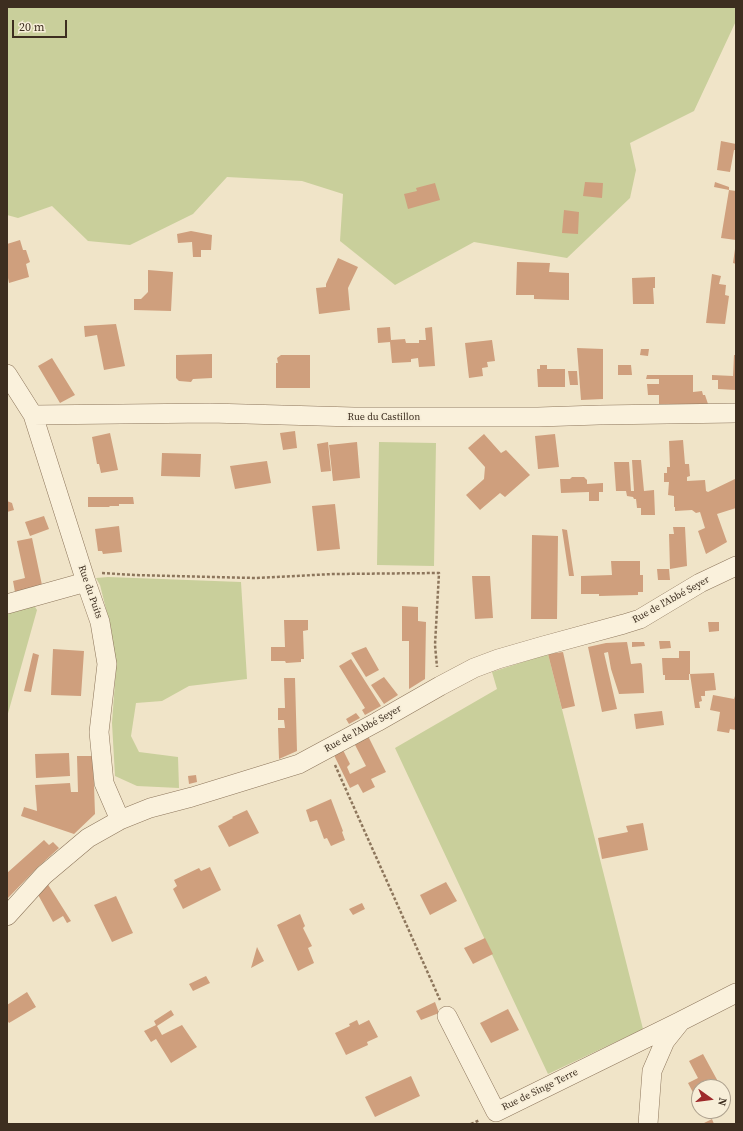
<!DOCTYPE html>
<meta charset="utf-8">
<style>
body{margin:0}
#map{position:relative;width:743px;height:1131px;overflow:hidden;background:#f0e4c8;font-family:"Source Serif 4",serif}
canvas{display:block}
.frame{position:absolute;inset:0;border:8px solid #3d2e20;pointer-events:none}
.north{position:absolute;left:691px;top:1079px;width:40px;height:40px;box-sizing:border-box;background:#f7eed8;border:1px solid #ada18e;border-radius:50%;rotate:104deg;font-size:11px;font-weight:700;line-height:16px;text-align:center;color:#3d2e20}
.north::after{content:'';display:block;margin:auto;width:14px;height:18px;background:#9e2a2b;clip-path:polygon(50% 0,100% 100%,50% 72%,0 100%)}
.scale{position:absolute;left:12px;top:20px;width:55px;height:18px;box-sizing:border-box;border:2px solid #3d2e20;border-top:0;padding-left:5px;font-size:12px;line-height:14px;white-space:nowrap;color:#3d2e20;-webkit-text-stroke:3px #f7eed8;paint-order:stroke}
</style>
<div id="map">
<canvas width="743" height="1131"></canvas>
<div class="frame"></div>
<div class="north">N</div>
<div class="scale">20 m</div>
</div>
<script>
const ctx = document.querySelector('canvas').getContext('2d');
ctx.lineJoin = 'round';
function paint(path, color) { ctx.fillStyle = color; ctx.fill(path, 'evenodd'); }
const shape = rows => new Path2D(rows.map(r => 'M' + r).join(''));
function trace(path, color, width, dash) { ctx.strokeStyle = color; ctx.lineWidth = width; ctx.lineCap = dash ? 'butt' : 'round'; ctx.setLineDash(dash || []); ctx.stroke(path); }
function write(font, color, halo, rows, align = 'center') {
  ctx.font = font + ' "Source Serif 4",serif'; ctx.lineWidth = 3.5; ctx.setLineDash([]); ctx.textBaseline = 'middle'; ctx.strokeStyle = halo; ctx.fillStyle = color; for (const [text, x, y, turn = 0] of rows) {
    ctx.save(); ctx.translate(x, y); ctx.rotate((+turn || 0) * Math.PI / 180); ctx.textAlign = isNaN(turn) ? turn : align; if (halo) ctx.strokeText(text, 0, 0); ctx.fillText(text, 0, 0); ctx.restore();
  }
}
paint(shape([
 [7,7,736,7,736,21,694,111,630,143,636,170,630,198,567,258,474,242,395,285,340,241,343,194,302,181,227,177,193,214,130,245,88,241,52,206,18,218,7,215],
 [379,442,436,443,434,566,377,565],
 [108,577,241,582,247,679,189,686,162,701,136,703,131,736,139,752,178,757,179,788,137,786,115,776,112,723,116,668,111,629,100,585,96,578],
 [29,598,37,610,7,717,7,604],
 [548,654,643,1029,548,1074,395,748,497,689,492,672]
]), '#c9cf9b');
paint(shape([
 [721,141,736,144,736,150,734,150,730,172,717,170],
 [585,182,603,183,602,198,583,196],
 [715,182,729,187,729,190,714,187],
 [435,183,440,200,408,209,404,194,417,191,416,188],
 [729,190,736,191,736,240,721,238],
 [564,210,579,212,578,234,562,233],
 [191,231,212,235,211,250,201,250,201,257,193,257,192,242,178,243,177,234],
 [20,240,23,250,26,250,30,262,26,264,29,277,9,283,8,278,7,279,7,244],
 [735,249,736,249,736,264,733,263],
 [338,258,358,267,348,288,350,310,319,314,316,288,326,287,326,284],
 [517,262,550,263,549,272,569,273,569,300,534,299,534,295,516,295],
 [148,270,173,272,171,311,134,310,134,299,141,299,148,292],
 [712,274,721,276,719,284,726,285,725,295,729,296,725,324,706,323],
 [655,277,655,288,653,288,654,304,633,304,632,278],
 [116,324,125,366,104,370,97,335,85,337,84,326],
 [390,327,391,340,405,339,406,343,419,343,419,340,426,340,425,328,432,327,435,366,419,367,418,358,411,359,411,362,392,363,390,342,378,343,377,328],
 [492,340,495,361,487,362,488,367,482,368,483,376,469,378,465,343],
 [577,348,603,349,603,399,581,400],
 [641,349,649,349,648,356,640,355],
 [212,354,212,378,193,379,191,382,179,381,176,378,176,355],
 [281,355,310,355,310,388,276,388,276,363,278,363,277,358],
 [734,355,736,355,736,390,718,389,718,380,712,380,712,375,733,376],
 [52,358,75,395,60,403,38,366],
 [540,365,547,365,547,369,565,369,565,387,538,387,537,369,540,369],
 [618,365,631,365,632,375,618,375],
 [568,371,577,371,578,385,570,385],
 [647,375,693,375,693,392,702,391,703,395,705,395,708,404,659,404,659,395,648,395,647,384,659,384,659,379,646,379],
 [295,431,297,448,283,450,280,433],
 [110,433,118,470,101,473,99,464,97,464,92,437],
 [484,434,501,453,506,450,530,475,505,497,500,493,480,510,466,495,484,479,485,467,468,448],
 [555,434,559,467,538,469,535,436],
 [683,440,685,464,689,464,690,476,687,477,687,481,705,480,706,491,708,492,735,479,736,482,736,508,717,514,727,542,706,554,698,531,705,528,700,512,696,513,692,510,675,511,675,507,674,507,674,496,668,495,669,482,664,482,664,473,667,473,667,467,670,467,669,441],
 [328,442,331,471,321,472,317,444],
 [357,442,360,478,333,481,329,445],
 [162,453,201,454,200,477,161,476],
 [632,460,641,460,644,491,654,490,655,515,641,515,641,508,637,508,636,499,634,499,633,497,627,496,626,491,616,491,614,462,629,462,631,491,634,491],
 [267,461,271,483,235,489,230,466],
 [572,477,584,477,587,480,587,484,603,483,603,492,599,492,599,501,589,501,589,492,561,493,560,479,570,479],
 [88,497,133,497,134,504,119,504,119,506,109,506,110,507,88,507],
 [7,501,12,503,14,510,7,512],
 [335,504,340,549,317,551,312,506],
 [44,516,49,529,30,536,25,522],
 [119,526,122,552,103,554,102,551,98,551,95,529],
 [673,527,685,527,687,566,670,569,669,534,674,534],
 [562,529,567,530,574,576,569,576],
 [532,535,558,536,557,619,531,619],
 [32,538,42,585,15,592,13,581,25,578,17,541],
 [611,561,640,561,640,575,643,575,643,592,638,592,638,595,599,596,599,594,581,594,581,576,612,575],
 [657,569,669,569,670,580,658,580],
 [472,576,490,576,493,618,475,619],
 [402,606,418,607,418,621,426,622,425,679,409,689,409,641,402,641],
 [284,620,308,620,308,630,303,631,304,659,301,659,301,662,286,663,285,661,271,661,271,647,285,647],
 [708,622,719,622,719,631,709,632],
 [659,641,670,641,671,648,660,649],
 [627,642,631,664,641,663,642,665,644,693,619,694,611,669,608,652,604,653,617,709,602,712,588,647,606,643],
 [632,642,644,642,645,646,632,647],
 [366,647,379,670,366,677,351,653],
 [53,649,84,651,81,696,51,695],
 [679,651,690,651,690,674,689,674,689,680,665,680,665,675,663,675,662,658,679,658],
 [563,652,575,706,562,709,548,654],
 [33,653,39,655,31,692,24,691],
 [351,659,381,706,365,715,362,710,365,708,339,666],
 [714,673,716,690,705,691,705,696,701,696,702,701,699,702,700,708,695,708,690,674],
 [384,677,398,695,384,704,371,685],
 [284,678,295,678,297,751,279,759,278,728,285,728,284,720,278,720,278,708,285,708],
 [713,695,734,699,735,696,736,696,736,730,730,729,729,733,717,731,720,712,710,710],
 [662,711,664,725,636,729,634,714],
 [356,713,360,718,349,724,346,719],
 [368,736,386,772,371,779,375,787,363,793,358,784,350,788,333,753,342,748,350,764,347,767,350,774,366,766,354,743],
 [69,753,70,776,36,778,35,754],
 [77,756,93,756,95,814,74,834,21,816,24,807,37,811,35,785,70,783,71,792,78,792],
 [196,775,197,782,189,784,188,776],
 [331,799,343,831,342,832,345,840,331,846,327,838,324,839,317,820,310,822,306,810],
 [247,810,259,833,229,847,218,826,233,818,232,817],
 [643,823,648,850,602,859,598,838,628,832,626,826],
 [44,840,49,845,53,842,59,848,38,867,7,899,7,873],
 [210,867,221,890,183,909,173,889,177,886,174,880,199,868,201,871],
 [446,882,457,901,430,915,420,895],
 [47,883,71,921,67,923,63,916,53,922,36,891],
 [116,896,133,933,112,942,94,905],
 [362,903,365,909,353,915,349,909],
 [300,914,305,926,303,928,312,946,308,948,314,963,298,971,277,925],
 [485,938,493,954,473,964,464,948],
 [257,947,264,961,251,968],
 [206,976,210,983,193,991,189,984],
 [27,992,36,1007,9,1023,7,1020,7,1005],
 [435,1002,439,1013,421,1020,416,1011],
 [508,1009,519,1030,491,1043,480,1023],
 [171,1010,174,1015,157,1026,162,1035,182,1025,197,1047,171,1063,156,1039,151,1042,144,1031,156,1025,154,1021],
 [357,1020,359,1025,369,1020,378,1037,367,1042,368,1045,346,1055,335,1033,350,1026,349,1024],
 [703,1054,721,1087,699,1087,699,1099,697,1100,688,1083,698,1078,689,1061],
 [411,1076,420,1096,375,1117,365,1097],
 [712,1119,714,1124,702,1124]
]), '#cf9f7d');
const minor = shape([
 [7,374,33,415,86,582,100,622,107,664,99,732,104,783,120,820],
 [33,415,210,413,354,417,538,417,599,415,736,413],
 [7,604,86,582],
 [7,916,44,875,88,838,120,820,150,808,192,797,299,764,377,722,440,686,474,668,498,659,543,646,624,624,640,619,700,583,736,566],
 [447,1016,496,1112,681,1021],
 [648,1124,652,1071,665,1041,681,1021,736,993]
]);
trace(minor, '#8d765c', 20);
trace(shape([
 [102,573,134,575,255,578,334,574,439,573,435,645,437,667],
 [335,765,440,1000],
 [471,1124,480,1120]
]), '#8d765c', 2.5, [3, 2]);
trace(minor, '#faf1dc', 19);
write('10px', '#3d2e20', '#f7eed8', [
 ["Rue du Castillon",384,417],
 ["Rue du Puits",90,592,71],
 ["Rue de l'Abbé Seyer",671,600,-29],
 ["Rue de l'Abbé Seyer",363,729,-29],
 ["Rue de Singe Terre",540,1090,-26]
]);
</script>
